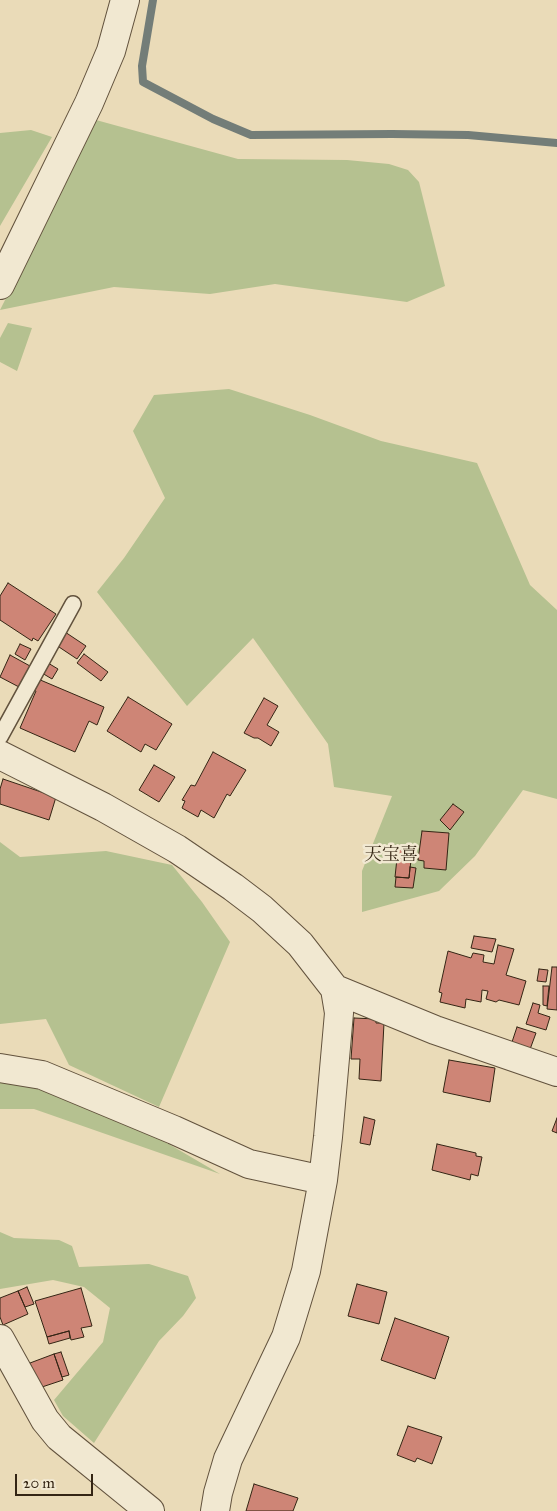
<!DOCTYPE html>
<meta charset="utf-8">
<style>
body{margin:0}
#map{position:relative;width:557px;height:1511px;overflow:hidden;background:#eadbb8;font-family:"IM FELL Great Primer",serif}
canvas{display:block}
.scale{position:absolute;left:15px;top:1474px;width:78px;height:22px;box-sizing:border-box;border:2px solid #342514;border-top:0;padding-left:6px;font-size:15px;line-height:18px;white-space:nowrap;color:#342514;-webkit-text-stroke:4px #f1e8d1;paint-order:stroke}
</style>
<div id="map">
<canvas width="557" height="1511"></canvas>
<div class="scale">20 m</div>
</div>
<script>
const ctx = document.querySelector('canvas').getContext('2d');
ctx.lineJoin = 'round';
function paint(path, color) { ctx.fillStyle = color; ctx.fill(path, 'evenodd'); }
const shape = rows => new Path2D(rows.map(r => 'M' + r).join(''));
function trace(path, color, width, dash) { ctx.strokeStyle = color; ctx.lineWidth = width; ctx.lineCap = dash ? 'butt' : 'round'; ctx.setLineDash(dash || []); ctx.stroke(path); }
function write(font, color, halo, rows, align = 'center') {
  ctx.font = font + ' "IM FELL Great Primer","Noto Serif JP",serif'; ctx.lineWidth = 5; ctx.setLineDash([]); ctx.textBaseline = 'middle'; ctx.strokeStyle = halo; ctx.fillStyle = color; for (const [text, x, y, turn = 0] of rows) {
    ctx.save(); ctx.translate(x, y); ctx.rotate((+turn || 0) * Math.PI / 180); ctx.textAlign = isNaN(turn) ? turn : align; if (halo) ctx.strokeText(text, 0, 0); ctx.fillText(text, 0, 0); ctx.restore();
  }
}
paint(shape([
 [96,120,238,159,347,160,389,164,408,170,419,182,445,286,407,302,275,284,210,294,114,287,0,310],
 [31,130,52,137,0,226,0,133],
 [8,323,32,328,17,371,0,362,0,338],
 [229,389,310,415,381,441,477,463,530,585,557,610,557,799,523,790,475,856,439,891,362,912,362,871,392,796,334,787,328,744,253,638,187,706,97,592,124,558,165,498,133,431,154,395],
 [0,842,20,857,106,851,172,865,202,902,230,942,159,1107,69,1065,46,1019,0,1024],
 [0,1079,35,1088,126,1119,220,1174,34,1109,0,1109],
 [0,1232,14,1238,59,1240,72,1246,79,1267,149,1264,188,1276,196,1298,183,1316,159,1341,94,1443,63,1416,54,1400,103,1342,110,1308,84,1287,53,1280,0,1289]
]), '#b5c190');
trace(shape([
 [153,0,142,66,143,82,213,119,251,135,392,134,468,135,557,143]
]), '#737d78', 8);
const building = shape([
 [8,583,56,614,38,641,33,638,32,641,0,620,0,596,8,583],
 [65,632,86,646,77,659,56,645,65,632],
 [20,644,31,649,25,660,15,654,20,644],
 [84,654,108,672,101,681,77,663,84,654],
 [10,655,30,666,19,687,0,677,10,655],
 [48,663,58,669,52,679,42,673,48,663],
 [38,679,104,707,97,725,89,721,75,752,20,728,36,691,33,689,38,679],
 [128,697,172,724,156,750,145,744,141,752,107,731,128,697],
 [264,698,278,706,267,725,279,732,271,746,258,738,254,738,244,733,264,698],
 [213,752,246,770,230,796,227,794,214,818,201,810,198,817,182,808,185,801,182,800,191,785,195,786,213,752],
 [154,765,175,777,159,802,139,790,154,765],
 [3,779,56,797,49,820,0,804,0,789,3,779],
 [453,804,464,812,450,830,440,820,453,804],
 [422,831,449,833,446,870,424,868,424,861,418,860,422,831],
 [398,849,412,851,409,878,395,877,398,849],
 [410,867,416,868,413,888,395,887,396,877,409,878,410,867],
 [474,936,496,939,492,952,471,948,474,936],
 [498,945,514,949,506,975,526,981,519,1005,499,1000,496,1002,486,999,488,991,482,990,481,1002,466,999,465,1008,440,1002,442,993,439,992,448,951,471,958,473,953,484,955,483,962,494,964,498,945],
 [552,967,557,967,557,1010,547,1009,552,967],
 [539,969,548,970,546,982,537,981,539,969],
 [543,986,549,986,547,1006,543,1005,543,986],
 [533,1003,540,1005,538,1013,550,1017,546,1030,526,1024,533,1003],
 [354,1018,376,1019,376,1023,384,1023,381,1081,359,1079,360,1059,351,1059,354,1018],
 [517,1027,536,1033,529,1052,511,1045,517,1027],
 [449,1060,495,1068,490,1102,443,1092,449,1060],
 [364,1117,375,1120,370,1145,360,1143,364,1117],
 [557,1118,557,1133,552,1131,557,1118],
 [437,1144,476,1153,476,1156,482,1157,478,1176,471,1174,470,1180,432,1170,437,1144],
 [357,1284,387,1292,379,1324,348,1316,357,1284],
 [27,1287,34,1304,25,1307,18,1291,27,1287],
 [81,1288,92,1326,81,1328,84,1337,71,1340,69,1331,47,1337,35,1301,81,1288],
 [18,1291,28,1314,3,1325,0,1317,0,1298,18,1291],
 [395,1318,449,1337,435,1379,381,1360,395,1318],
 [69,1331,70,1338,49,1344,47,1337,69,1331],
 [61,1352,69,1375,62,1377,54,1354,61,1352],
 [54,1354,63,1380,39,1388,30,1363,54,1354],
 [408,1426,442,1437,432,1464,417,1458,415,1462,397,1455,408,1426],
 [254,1484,298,1498,293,1511,246,1511,254,1484]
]);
paint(building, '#ce8576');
trace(building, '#342514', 1);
const lane = shape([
 [0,737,73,604]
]);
const street = shape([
 [0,285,89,103,111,51,125,0],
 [0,755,103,807,177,849,233,887,262,909,300,944,335,989,435,1030,557,1072],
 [0,1068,42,1075,174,1130,249,1164,323,1180],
 [0,1339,45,1420,59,1437,150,1511],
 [215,1511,218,1493,228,1459,286,1337,306,1271,323,1180,328,1137,339,1013,335,989]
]);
trace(lane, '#62523d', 18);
trace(street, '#62523d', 30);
trace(lane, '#f1e8d1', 15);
trace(street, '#f1e8d1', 28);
write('18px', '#342514', '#f1e8d1', [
 ["天宝喜",391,856]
]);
</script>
